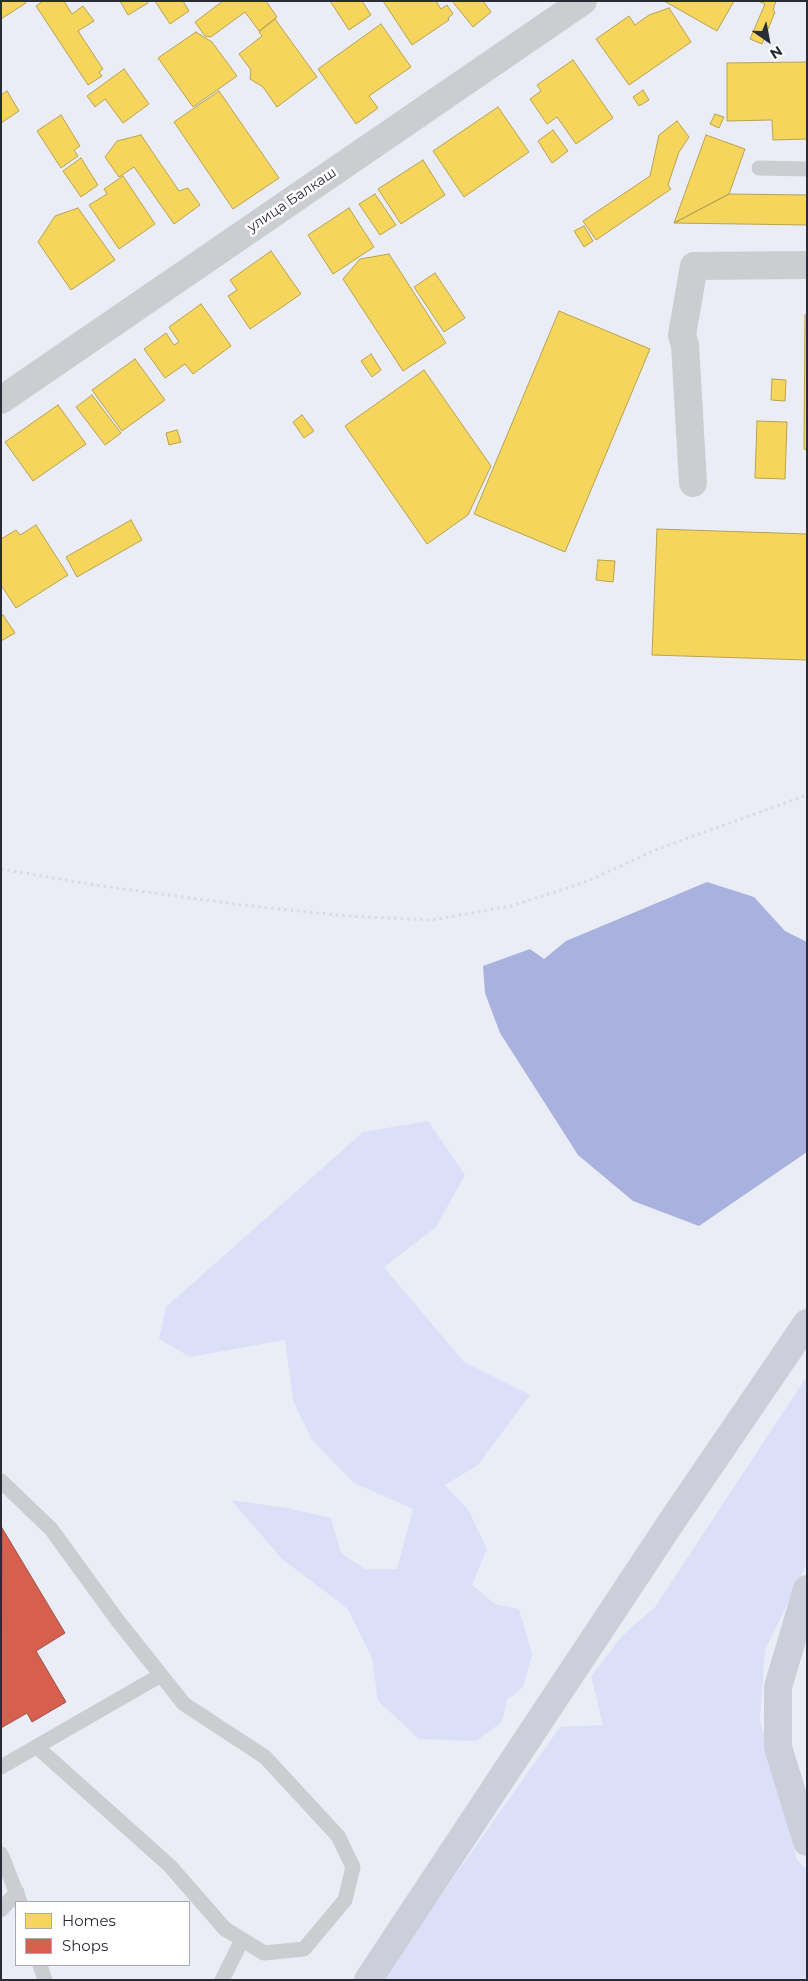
<!DOCTYPE html>
<meta charset="utf-8">
<style>
body{margin:0}
#map{position:relative;width:808px;height:1981px;overflow:hidden;background:#ebedf6;font-family:Montserrat,sans-serif}
canvas{display:block}
.frame{position:absolute;inset:0;border:2px solid #292b36;pointer-events:none}
.legend{position:absolute;left:15px;top:1901px;width:175px;height:65px;box-sizing:border-box;background:#fff;border:1px solid #a9aaaf;margin:0;padding:6px 9px;list-style:none;font-size:15px;color:#292b36}
.legend li{display:flex;align-items:center;gap:10px;height:25px}
.legend b{width:25px;border:1px solid #a9aaaf}
.north{position:absolute;left:743px;top:15px;width:50px;height:50px;-webkit-text-stroke:4px #fff;paint-order:stroke;rotate:147deg;font-size:14px;font-weight:700;line-height:20px;text-align:center;color:#292b36}
.north::after{content:'';display:block;margin:auto;width:18px;height:22px;background:#292b36;clip-path:polygon(50% 0,100% 100%,50% 72%,0 100%)}
</style>
<div id="map">
<canvas width="808" height="1981"></canvas>
<div class="frame"></div>
<ul class="legend">
<li><b style="height:14px;background:#f6d55c"></b>Homes</li>
<li><b style="height:14px;background:#d6604d"></b>Shops</li>
</ul>
<div class="north">N</div>
</div>
<script>
const ctx = document.querySelector('canvas').getContext('2d');
ctx.lineJoin = 'round';
function paint(path, color) { ctx.fillStyle = color; ctx.fill(path, 'evenodd'); }
const shape = rows => new Path2D(rows.map(r => 'M' + r).join(''));
function trace(path, color, width, dash) { ctx.strokeStyle = color; ctx.lineWidth = width; ctx.lineCap = dash ? 'butt' : 'round'; ctx.setLineDash(dash || []); ctx.stroke(path); }
function write(font, color, halo, rows, align = 'center') {
  ctx.font = font + ' Montserrat,sans-serif'; ctx.lineWidth = 5; ctx.setLineDash([]); ctx.textBaseline = 'middle'; ctx.strokeStyle = halo; ctx.fillStyle = color; for (const [text, x, y, turn = 0] of rows) {
    ctx.save(); ctx.translate(x, y); ctx.rotate((+turn || 0) * Math.PI / 180); ctx.textAlign = isNaN(turn) ? turn : align; if (halo) ctx.strokeText(text, 0, 0); ctx.fillText(text, 0, 0); ctx.restore();
  }
}
paint(shape([
 [428,1121,465,1175,436,1227,384,1267,464,1362,530,1395,478,1465,445,1485,469,1511,487,1549,472,1585,495,1604,519,1609,532,1654,523,1687,507,1700,502,1722,476,1741,419,1739,378,1701,372,1658,348,1609,282,1559,231,1500,287,1508,331,1518,341,1553,365,1569,397,1569,413,1509,354,1483,312,1440,293,1401,285,1340,190,1357,159,1339,166,1307,363,1132],
 [807,1376,807,1563,765,1650,760,1720,797,1860,807,1870,807,1980,381,1980,560,1727,603,1725,591,1676,623,1635,655,1607]
]), '#dbe0f8');
paint(shape([
 [707,882,754,897,785,931,807,942,807,1152,699,1226,633,1201,578,1155,500,1033,485,993,483,966,530,949,544,959,566,941]
]), '#a9b2df');
const homes = shape([
 [1,1,25,1,26,3,1,19,1,1],
 [43,1,64,1,72,14,83,6,94,21,78,31,103,69,99,72,102,76,88,85,36,6,43,1],
 [120,1,147,1,148,3,128,15,120,1],
 [155,1,183,1,189,11,170,24,155,1],
 [223,1,266,1,277,17,259,31,245,12,211,37,205,36,195,22,223,1],
 [330,1,362,1,371,15,349,30,330,1],
 [383,1,436,1,441,9,447,5,453,14,448,18,449,20,412,45,383,1],
 [452,1,483,1,491,12,473,27,452,1],
 [664,1,734,1,717,31,664,1],
 [758,1,776,1,773,10,775,12,762,44,750,39,765,4,758,1],
 [669,8,691,42,629,85,596,39,629,16,635,25,649,15,669,8],
 [275,19,317,77,277,107,263,87,250,79,251,70,239,54,262,36,259,32,275,19],
 [381,24,411,67,369,96,378,108,356,124,318,69,381,24],
 [196,32,212,42,237,76,193,107,158,58,196,32],
 [573,60,613,118,576,144,557,117,547,124,530,99,541,91,537,85,573,60],
 [807,62,807,139,773,140,772,120,727,121,727,63,807,62],
 [124,69,149,104,123,123,105,99,95,107,87,96,124,69],
 [643,90,649,100,639,106,633,97,643,90],
 [7,91,19,111,1,123,1,95,7,91],
 [219,91,279,178,233,209,174,122,219,91],
 [498,107,529,152,464,197,433,151,498,107],
 [715,114,724,117,719,128,710,124,715,114],
 [61,115,80,146,74,150,78,156,61,168,37,131,61,115],
 [677,121,689,137,679,152,668,185,671,189,596,240,583,221,650,176,659,135,677,121],
 [553,130,568,151,552,163,538,141,553,130],
 [141,135,179,191,188,188,200,205,174,224,134,167,119,177,105,157,117,141,141,135],
 [706,135,745,149,729,194,674,223,706,135],
 [81,158,98,185,81,197,63,171,81,158],
 [423,160,445,195,401,224,378,189,423,160],
 [123,176,155,224,119,249,89,205,107,194,104,189,123,176],
 [375,194,396,225,380,235,359,204,375,194],
 [729,194,807,195,807,225,674,223,729,194],
 [78,208,115,260,71,290,38,242,55,216,78,208],
 [349,208,374,247,333,274,308,235,349,208],
 [584,226,593,241,584,247,574,231,584,226],
 [271,251,301,294,250,329,228,296,237,290,230,280,271,251],
 [389,254,446,343,403,371,343,279,360,259,389,254],
 [435,273,465,318,444,332,414,287,435,273],
 [201,304,231,346,193,374,185,364,165,378,144,349,166,333,174,345,179,342,169,327,201,304],
 [559,311,650,349,565,552,474,514,559,311],
 [805,315,807,315,807,450,804,449,805,315],
 [371,354,381,370,372,377,361,361,371,354],
 [135,359,165,400,122,431,92,390,135,359],
 [424,370,491,466,468,515,427,544,345,426,424,370],
 [772,379,786,380,785,401,771,400,772,379],
 [92,395,121,433,105,445,76,407,92,395],
 [58,405,86,444,33,481,5,442,58,405],
 [302,415,314,431,304,438,293,422,302,415],
 [757,421,787,422,785,479,755,478,757,421],
 [177,430,181,442,169,445,166,433,177,430],
 [131,520,142,540,77,577,66,557,131,520],
 [36,525,68,575,16,608,1,585,1,539,16,530,20,535,36,525],
 [657,529,807,534,807,660,652,655,657,529],
 [598,560,615,561,613,582,596,580,598,560],
 [3,615,15,633,1,641,1,616,3,615]
]);
paint(homes, '#f6d55c');
trace(homes, '#b8a251', 1);
const shops = shape([
 [2,1528,65,1633,36,1651,66,1702,32,1722,27,1713,1,1728,2,1528]
]);
paint(shops, '#d6604d');
trace(shops, '#a25046', 1);
trace(shape([
 [1,869,95,885,242,905,346,916,432,920,511,906,583,883,658,849,807,795]
]), '#dadbde', 3, [2.5, 4]);
trace(shape([
 [759,168,807,169],
 [1,1481,51,1529,118,1621,184,1704,265,1757,338,1836,353,1867,345,1900,304,1949,264,1953,225,1929,170,1866,37,1747],
 [1,1767,161,1675],
 [1,1854,20,1902],
 [1,1910,17,1892],
 [40,1965,45,1980],
 [222,1980,242,1940]
]), '#cccdd1', 15);
trace(shape([
 [1,400,583,1],
 [693,483,685,345,682,335,694,266,807,265]
]), '#cccdd1', 28);
trace(shape([
 [807,1589,778,1687,778,1747,807,1842],
 [368,1980,674,1518,807,1323]
]), '#ccceda', 28);
write('14px', '#292b36', '#fff', [
 ["улица Балкаш",292,200,-34]
]);
</script>
